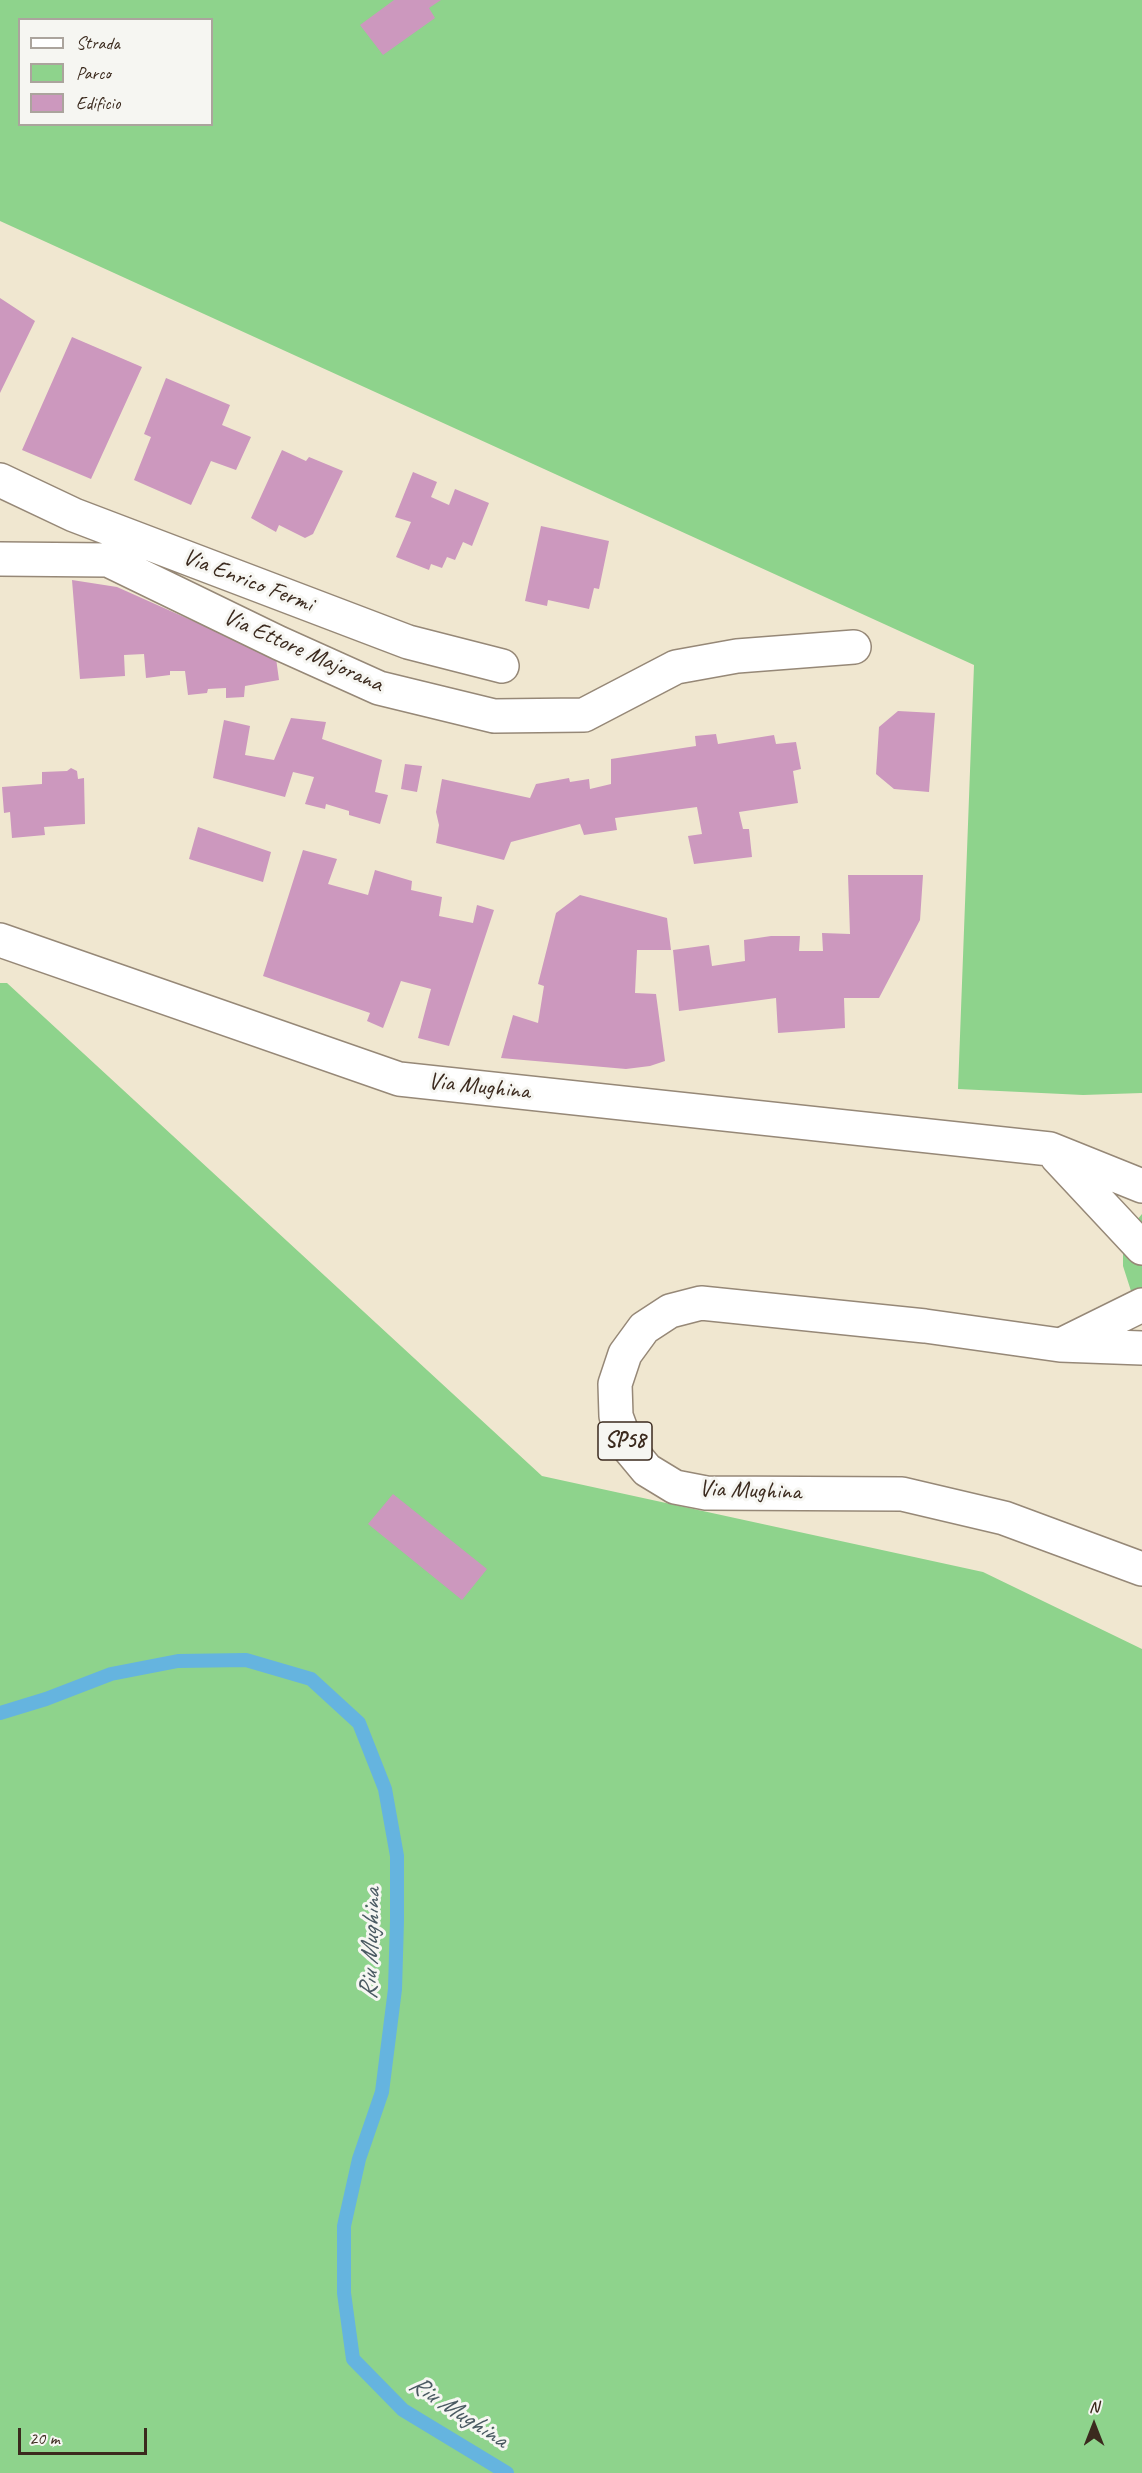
<!DOCTYPE html>
<style>
body{margin:0}
#map{position:relative;width:1142px;height:2473px;overflow:hidden;background:#f0e7d0;font-family:Caveat,sans-serif}
canvas{display:block}
.legend{position:absolute;left:18px;top:18px;width:195px;height:108px;box-sizing:border-box;background:#f6f6f2;border:2px solid #aba49d;margin:0;padding:8px 10px;list-style:none;font-size:18px;color:#3b2a1e}
.legend li{display:flex;align-items:center;gap:12px;height:30px}
.legend b{width:30px;border:2px solid #aba49d}
.north{position:absolute;left:1064px;top:2395px;width:60px;height:60px;-webkit-text-stroke:4px #f6f6f2;paint-order:stroke;rotate:0deg;font-size:16px;font-weight:700;line-height:24px;text-align:center;color:#3b2a1e}
.north::after{content:'';display:block;margin:auto;width:21px;height:27px;background:#3b2a1e;clip-path:polygon(50% 0,100% 100%,50% 72%,0 100%)}
.scale{position:absolute;left:18px;top:2428px;width:129px;height:27px;box-sizing:border-box;border:3px solid #3b2a1e;border-top:0;padding-left:8px;font-size:18px;line-height:21px;white-space:nowrap;color:#3b2a1e;-webkit-text-stroke:4px #f6f6f2;paint-order:stroke}
</style>
<div id="map">
<canvas width="1142" height="2473"></canvas>
<ul class="legend">
<li><b style="height:8px;background:#fff"></b>Strada</li>
<li><b style="height:16px;background:#8ed38c"></b>Parco</li>
<li><b style="height:16px;background:#cc98be"></b>Edificio</li>
</ul>
<div class="north">N</div>
<div class="scale">20 m</div>
</div>
<script>
const ctx = document.querySelector('canvas').getContext('2d');
ctx.lineJoin = 'round';
function paint(path, color) { ctx.fillStyle = color; ctx.fill(path, 'evenodd'); }
const shape = rows => new Path2D(rows.map(r => 'M' + r).join(''));
function trace(path, color, width, dash) { ctx.strokeStyle = color; ctx.lineWidth = width; ctx.lineCap = dash ? 'butt' : 'round'; ctx.setLineDash(dash || []); ctx.stroke(path); }
function write(font, color, halo, rows, align = 'center') {
  ctx.font = font + ' Caveat,sans-serif'; ctx.lineWidth = 6; ctx.setLineDash([]); ctx.textBaseline = 'middle'; ctx.strokeStyle = halo; ctx.fillStyle = color; for (const [text, x, y, turn = 0] of rows) {
    ctx.save(); ctx.translate(x, y); ctx.rotate((+turn || 0) * Math.PI / 180); ctx.textAlign = isNaN(turn) ? turn : align; if (halo) ctx.strokeText(text, 0, 0); ctx.fillText(text, 0, 0); ctx.restore();
  }
}
paint(shape([
 [0,0,1142,0,1142,1093,1083,1095,958,1089,974,665,0,221],
 [20,20,212,20,212,124,20,124],
 [0,983,7,983,542,1476,983,1572,1142,1649,1142,2473,0,2473],
 [1142,1214,1142,1305,1131,1291,1123,1266,1123,1252,1131,1227]
]), '#8ed38c');
trace(shape([
 [0,1713,46,1699,111,1674,178,1661,246,1660,311,1679,359,1723,385,1789,397,1856,397,1921,395,1989,382,2092,359,2159,344,2226,344,2293,353,2359,403,2410,507,2473]
]), '#65b4df', 14);
paint(shape([
 [394,0,441,0,429,8,435,18,383,55,360,25],
 [0,298,35,321,0,393],
 [72,337,142,367,91,479,22,450],
 [166,378,230,405,222,425,251,437,236,470,211,461,191,505,134,480,151,437,144,434],
 [282,450,306,461,309,457,343,471,313,534,305,538,279,525,276,532,251,518],
 [413,472,437,482,431,497,449,505,455,489,489,503,472,546,463,542,455,560,447,557,442,568,431,564,429,570,396,557,411,522,395,517],
 [541,526,609,541,599,589,594,588,589,609,548,600,547,606,525,601],
 [72,580,117,587,276,658,279,680,245,686,244,697,226,698,226,688,208,689,207,693,188,695,185,671,170,671,170,675,146,678,144,654,124,655,125,676,80,679],
 [898,711,935,713,929,792,894,789,876,774,879,727],
 [291,718,326,722,322,739,382,760,375,792,388,795,380,824,349,815,349,811,326,804,325,809,305,804,314,777,293,772,285,797,213,778,224,720,250,726,245,755,274,760],
 [716,734,718,744,774,735,776,744,796,742,801,769,793,771,798,803,739,812,743,829,749,829,752,857,694,864,688,836,702,834,697,807,615,818,617,830,584,835,580,824,511,842,504,860,436,843,439,825,436,812,442,779,530,798,536,784,569,778,570,782,589,779,590,789,611,784,611,759,696,746,695,736],
 [405,764,422,766,417,792,401,789],
 [71,768,77,771,78,779,84,778,85,824,44,827,45,835,12,838,10,812,4,813,2,787,42,784,42,772,67,771],
 [198,827,271,852,263,882,189,859],
 [303,850,337,859,328,884,368,895,375,870,412,881,411,890,442,897,439,916,473,923,477,905,494,910,449,1046,418,1038,431,989,401,981,383,1028,367,1021,370,1013,263,976],
 [848,875,923,875,920,920,879,998,844,998,845,1028,778,1033,776,998,679,1011,673,950,709,945,712,966,745,961,744,940,771,936,800,936,799,951,823,951,822,933,850,934],
 [580,895,667,918,671,950,637,950,635,993,656,994,665,1061,650,1066,626,1069,501,1058,513,1015,538,1023,544,986,538,984,556,913],
 [393,1494,487,1569,462,1600,368,1524]
]), '#cc98be');
const street = shape([
 [0,480,74,515,408,642,502,666],
 [0,559,108,560,279,643,379,688,494,716,584,715,676,667,737,656,854,647]
]);
const primary = shape([
 [0,940,399,1079,1050,1149,1142,1186],
 [1057,1157,1142,1248],
 [1065,1343,1142,1305],
 [1142,1348,1060,1345,925,1326,701,1303,670,1311,644,1328,625,1354,615,1384,616,1416,627,1446,647,1470,675,1487,706,1493,902,1494,1004,1518,1142,1569]
]);
trace(street, '#968877', 36);
trace(primary, '#968877', 36);
trace(street, '#fff', 33);
trace(primary, '#fff', 33);
for (const [x, y, w] of [
 [625,1441,54]
]) { const box = new Path2D(); box.roundRect(x - w / 2, y - 19, w, 38, 4.5); ctx.fillStyle = '#f6f6f2'; ctx.fill(box); trace(box, '#3b2a1e', 1.5); }
write('bold 22px', '#3b2a1e', null, [
 ["SP58",625,1441]
]);
write('24px', '#3b2a1e', '#f6f6f2', [
 ["Via Enrico Fermi",248,581,21],
 ["Via Ettore Majorana",303,651,24],
 ["Via Mughina",479,1087,6],
 ["Via Mughina",750,1491,2]
]);
write('italic 26px', '#4a5a62', '#f6f6f2', [
 ["Riu Mughina",371,1944,-88],
 ["Riu Mughina",458,2412,33]
]);
</script>
